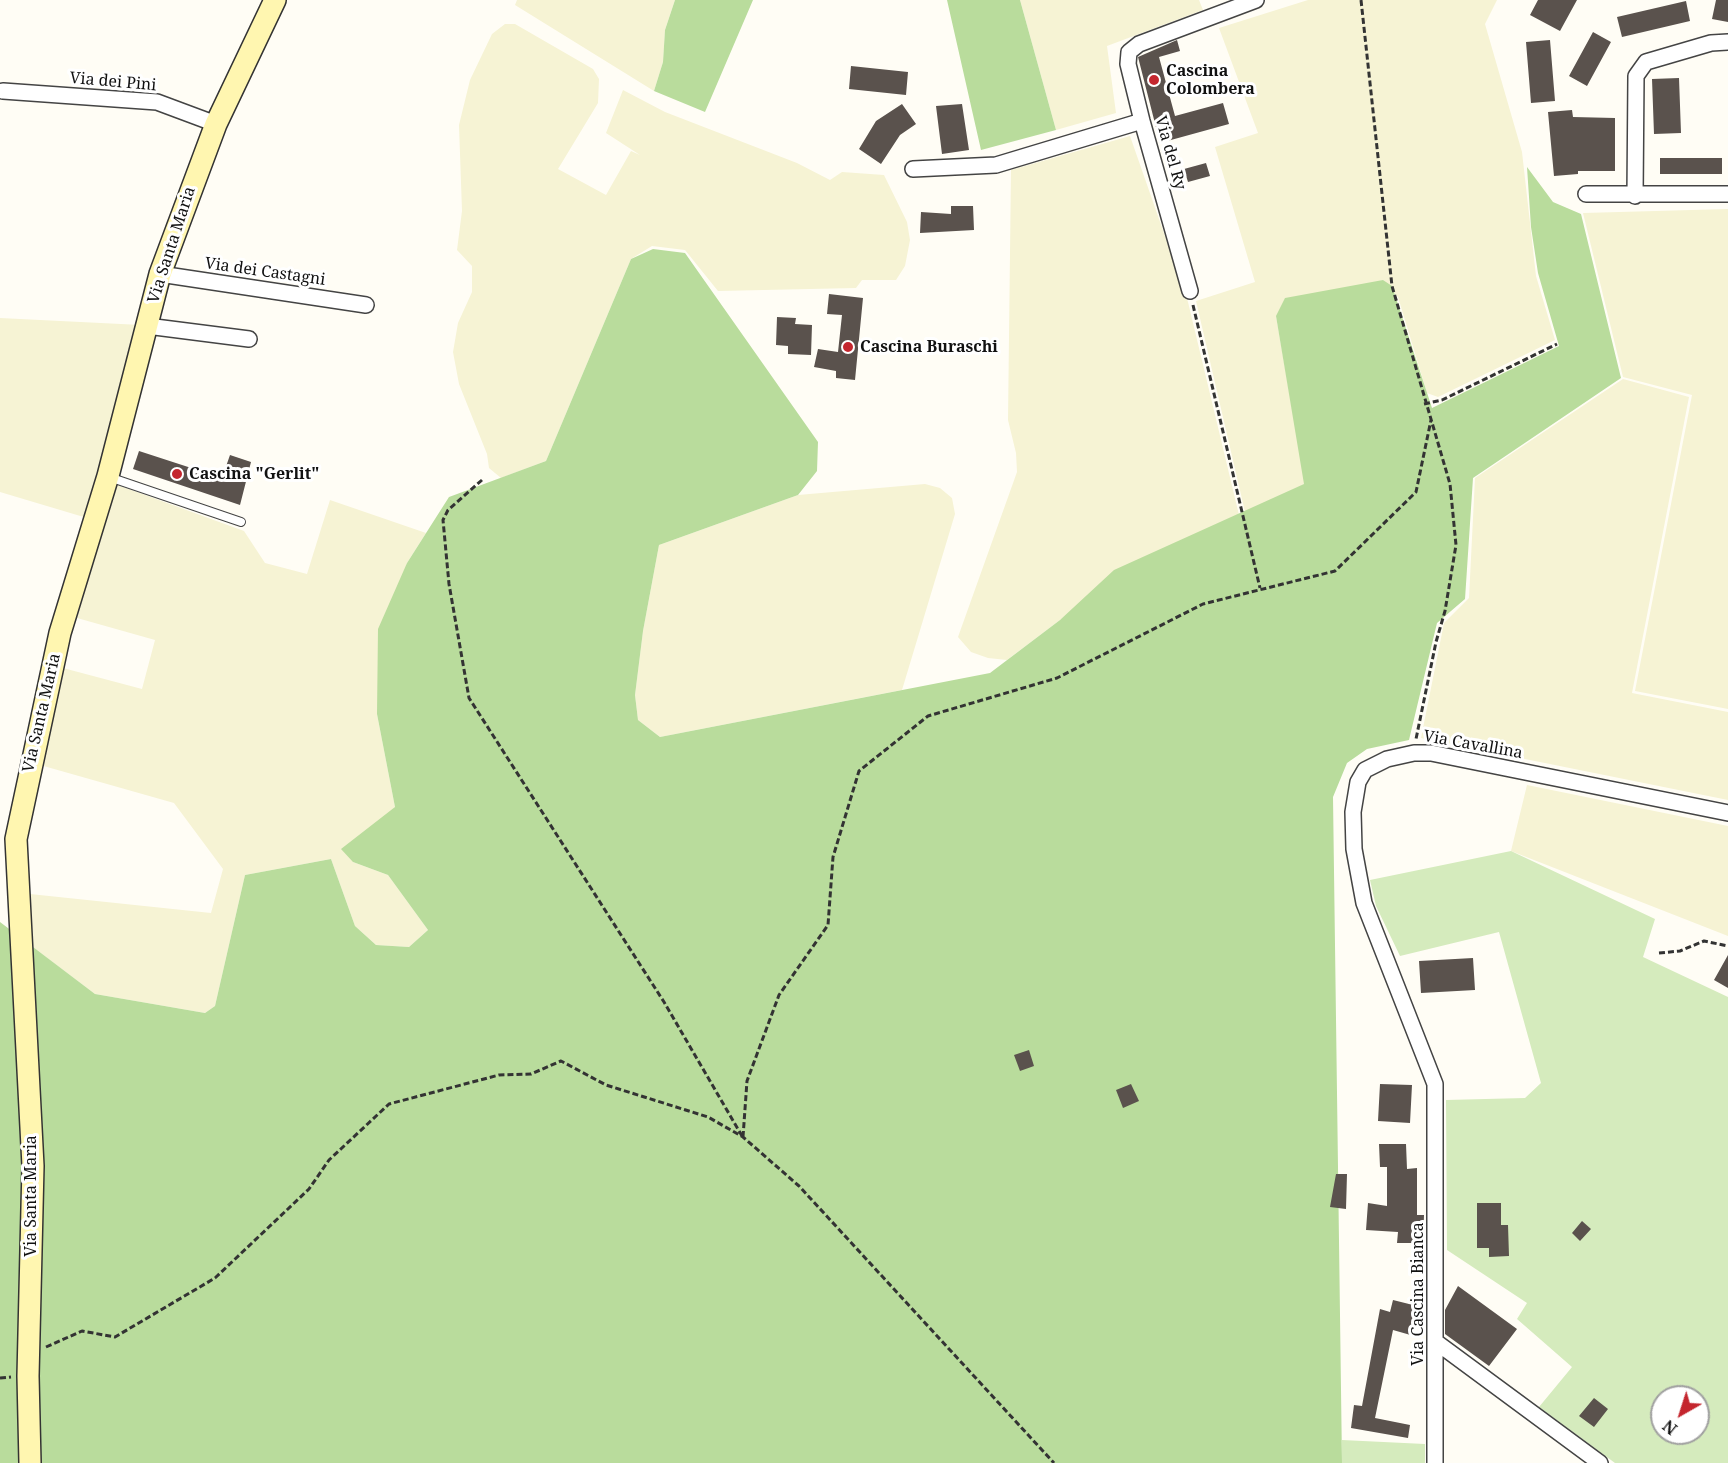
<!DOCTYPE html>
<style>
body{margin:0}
#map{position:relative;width:1728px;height:1463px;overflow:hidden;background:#fffdf5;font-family:"Noto Serif",serif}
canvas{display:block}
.north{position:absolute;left:1650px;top:1385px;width:60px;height:60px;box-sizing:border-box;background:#fff;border:2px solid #a0a0a0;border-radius:50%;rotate:219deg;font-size:16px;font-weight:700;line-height:24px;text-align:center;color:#111}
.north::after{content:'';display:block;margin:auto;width:21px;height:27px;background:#c4262e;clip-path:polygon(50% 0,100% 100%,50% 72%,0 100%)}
</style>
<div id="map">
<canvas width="1728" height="1463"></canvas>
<div class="north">N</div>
</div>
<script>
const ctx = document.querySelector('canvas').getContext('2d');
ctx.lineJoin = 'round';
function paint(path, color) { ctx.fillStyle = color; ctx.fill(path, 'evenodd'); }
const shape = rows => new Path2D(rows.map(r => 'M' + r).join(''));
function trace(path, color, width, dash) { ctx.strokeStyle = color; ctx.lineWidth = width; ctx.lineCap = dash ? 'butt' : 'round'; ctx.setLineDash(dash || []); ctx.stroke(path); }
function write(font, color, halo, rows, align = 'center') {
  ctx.font = font + ' "Noto Serif",serif'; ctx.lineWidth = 6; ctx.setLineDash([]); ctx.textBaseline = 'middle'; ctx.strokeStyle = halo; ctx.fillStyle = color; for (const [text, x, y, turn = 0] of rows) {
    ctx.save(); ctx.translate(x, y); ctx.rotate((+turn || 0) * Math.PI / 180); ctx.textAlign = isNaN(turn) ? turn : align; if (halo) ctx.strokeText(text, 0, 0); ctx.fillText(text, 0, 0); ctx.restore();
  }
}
paint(shape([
 [517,0,675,0,665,30,663,62,654,91,515,5],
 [1020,0,1199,0,1203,10,1107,46,1116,113,1056,130],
 [1308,0,1497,0,1485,24,1522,152,1536,276,1555,340,1438,397,1427,393,1398,297,1383,280,1276,316,1305,484,1245,512,1196,301,1255,282,1215,147,1258,133,1219,28],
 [505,24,515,24,593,69,599,79,598,103,558,169,606,195,631,151,640,155,606,133,623,90,665,112,797,163,830,180,842,172,884,175,907,222,910,240,905,266,896,280,862,280,856,288,718,291,685,250,652,246,631,259,546,461,501,478,489,468,487,454,459,384,453,352,458,323,472,292,472,266,457,250,462,211,459,125,470,80,492,34],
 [1130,136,1188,302,1239,515,1191,537,1060,620,1007,660,988,658,971,652,958,637,1017,472,1016,453,1008,420,1011,170],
 [1728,209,1728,709,1635,691,1692,395,1623,377,1583,213],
 [0,318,141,325,87,518,0,492],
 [1623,379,1689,397,1632,693,1728,712,1728,800,1421,738,1444,623,1469,598,1475,478],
 [115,484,244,531,265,563,307,574,330,500,426,533,407,563,377,714,395,807,353,862,388,875,428,930,409,947,376,945,355,926,331,859,245,875,215,1006,205,1013,95,994,30,945,30,894,211,913,223,869,174,803,40,765,63,668,142,689,155,640,77,618],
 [925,484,940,488,952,498,955,514,902,690,660,737,638,720,635,695,643,631,659,545,798,495],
 [1527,785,1728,826,1728,936,1511,851]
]), '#f6f3d4');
paint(shape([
 [1511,851,1655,919,1643,957,1728,997,1728,1463,1615,1463,1539,1407,1572,1367,1517,1319,1527,1303,1447,1250,1446,1100,1525,1098,1541,1083,1499,932,1400,956,1376,906,1370,880],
 [1662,1397,1698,1397,1698,1433,1662,1433],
 [1342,1440,1425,1444,1425,1463,1342,1463]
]), '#d5ebbd');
paint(shape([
 [675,0,753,0,705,112,654,91,663,62,665,30],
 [947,0,1020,0,1056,130,981,150],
 [1527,167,1553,202,1581,214,1621,378,1473,478,1465,599,1437,623,1409,740,1367,749,1347,763,1333,797,1342,1463,0,1463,0,922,95,994,205,1013,215,1006,245,875,331,859,355,926,376,945,409,947,428,930,388,875,353,862,341,849,395,807,377,714,378,629,407,563,449,497,546,461,631,259,653,249,685,253,818,442,817,471,798,495,659,545,643,631,635,695,638,720,660,737,990,673,1060,620,1114,570,1304,484,1276,316,1285,298,1383,280,1392,286,1432,408,1559,346,1538,273,1531,227]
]), '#b9dc9c');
paint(shape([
 [1538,0,1577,0,1560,31,1530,15],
 [1716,0,1728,0,1728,22,1712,19],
 [1686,1,1690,21,1622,37,1617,17],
 [1593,32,1611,42,1587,86,1569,76],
 [1177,40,1180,51,1159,57,1175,116,1223,103,1229,124,1160,143,1138,57],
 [1550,40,1555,101,1531,103,1526,42],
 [851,66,908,72,906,95,849,89],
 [1679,78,1681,133,1654,134,1652,79],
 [902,104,916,124,900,135,881,164,859,149,876,121],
 [962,104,969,150,942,154,936,106],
 [1572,110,1573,117,1615,118,1615,171,1578,171,1578,174,1554,176,1548,112],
 [1660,158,1722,158,1722,174,1660,174],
 [1206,163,1210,176,1188,182,1184,169],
 [951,206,973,206,974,230,920,233,921,212,951,214],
 [829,294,863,298,855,380,836,378,836,371,814,367,818,349,838,352,842,315,827,314],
 [777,317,796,318,795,324,812,325,811,355,788,354,788,346,776,345],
 [139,451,222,478,230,455,251,462,240,505,133,469],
 [1728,955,1728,988,1714,980],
 [1473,958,1475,990,1421,993,1419,961],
 [1029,1050,1034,1066,1020,1071,1014,1055],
 [1131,1084,1139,1101,1123,1108,1116,1090],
 [1380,1084,1412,1085,1410,1123,1378,1121],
 [1379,1144,1406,1144,1407,1169,1417,1168,1417,1215,1424,1215,1423,1243,1397,1243,1398,1232,1366,1230,1368,1203,1387,1206,1387,1167,1380,1167],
 [1336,1174,1347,1174,1346,1209,1330,1207],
 [1477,1203,1501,1203,1501,1225,1508,1225,1509,1256,1489,1257,1489,1248,1477,1248],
 [1582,1221,1591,1229,1580,1241,1572,1233],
 [1458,1286,1517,1329,1489,1366,1445,1334,1445,1310],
 [1393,1300,1421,1307,1414,1336,1393,1330,1375,1418,1410,1425,1408,1438,1351,1428,1354,1405,1362,1406,1380,1309,1390,1312],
 [1594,1398,1608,1409,1594,1427,1579,1416]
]), '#5a524d');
const lane = shape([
 [109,477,241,522]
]);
const street = shape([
 [3,91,157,102,216,124],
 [913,169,996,165,1142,121],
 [1586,194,1728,194],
 [1635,196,1636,76,1646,62,1711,43,1728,42],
 [160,274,366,305],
 [1190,291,1142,121,1128,64,1129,52,1139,44,1256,0],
 [147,326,249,339],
 [1436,1342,1600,1463],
 [1435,1463,1435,1084,1364,903,1354,849,1353,812,1358,782,1365,770,1387,759,1414,753,1431,753,1728,813]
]);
const secondary = shape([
 [30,1463,28,1376,33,1166,16,839,60,633,108,476,160,274,216,124,275,0]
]);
trace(lane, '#444', 10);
trace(street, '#444', 18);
trace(secondary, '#333', 24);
trace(shape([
 [1361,0,1392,286,1450,484,1456,545,1445,611,1436,642,1416,739],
 [1193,305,1260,588],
 [1424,404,1442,400,1557,344],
 [482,480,448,510,443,520,449,584,469,698,664,1002,742,1136],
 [1659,953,1680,951,1704,941,1728,946],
 [743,1137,747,1081,779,995,828,925,833,857,859,771,928,716,1057,678,1203,604,1335,571,1416,492,1431,420],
 [46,1347,82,1331,115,1337,215,1278,309,1189,329,1160,389,1104,499,1075,531,1074,561,1061,606,1085,708,1117,743,1137,799,1186,1054,1463],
 [0,1378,11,1377]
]), '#333', 3, [6, 3]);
trace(lane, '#fff', 8);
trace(street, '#fff', 15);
trace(secondary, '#fff6b0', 21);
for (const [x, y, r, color] of [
 [1154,80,6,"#c4262e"],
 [848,347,6,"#c4262e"],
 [177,474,6,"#c4262e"]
]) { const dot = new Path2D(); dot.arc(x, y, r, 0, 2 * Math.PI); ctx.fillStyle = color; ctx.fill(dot); trace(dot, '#fff', 2); }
write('bold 16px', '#111', '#fff', [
 ["Cascina",1166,71],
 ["Colombera",1166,89],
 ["Cascina Buraschi",860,347],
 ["Cascina \"Gerlit\"",189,474]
], 'left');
write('16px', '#111', '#fff', [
 ["Via dei Pini",113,82,5],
 ["Via del Ry",1170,153,74],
 ["Via Santa Maria",172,245,-72],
 ["Via dei Castagni",265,272,8],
 ["Via Santa Maria",42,713,-77],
 ["Via Cavallina",1473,745,10],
 ["Via Santa Maria",31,1196,-90],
 ["Via Cascina Bianca",1418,1294,-90]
]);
</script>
